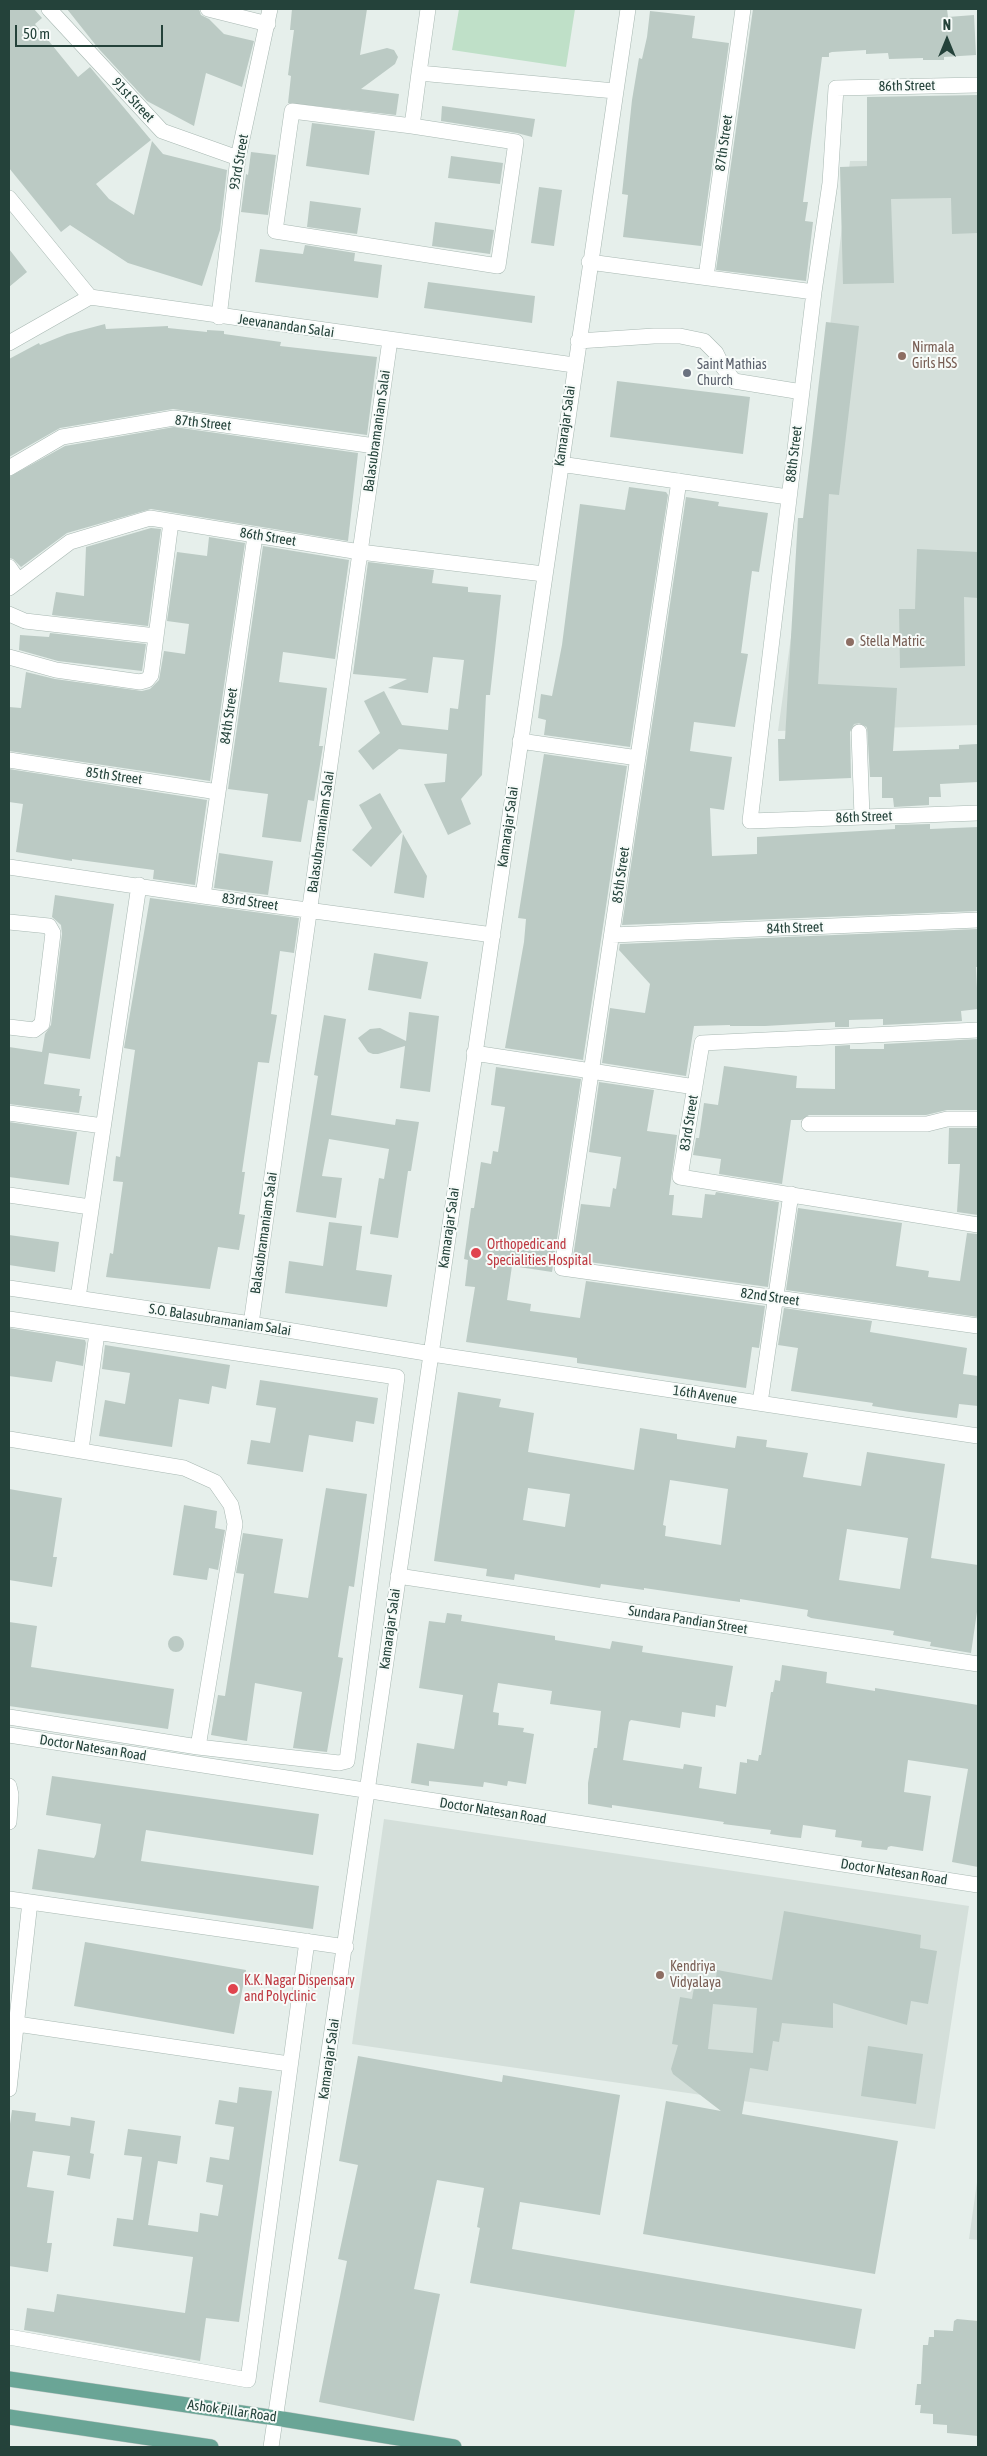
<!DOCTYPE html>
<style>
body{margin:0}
#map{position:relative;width:987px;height:2456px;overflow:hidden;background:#e6efeb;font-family:"Asap Condensed",sans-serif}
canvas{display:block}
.frame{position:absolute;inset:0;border:10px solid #24423a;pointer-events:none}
.north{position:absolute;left:922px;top:15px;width:50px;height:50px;-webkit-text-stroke:4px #f7fbf9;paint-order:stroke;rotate:0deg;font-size:14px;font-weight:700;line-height:20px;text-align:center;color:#24423a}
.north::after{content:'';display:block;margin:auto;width:18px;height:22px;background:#24423a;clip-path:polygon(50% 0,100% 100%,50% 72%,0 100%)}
.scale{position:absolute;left:15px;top:25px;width:148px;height:22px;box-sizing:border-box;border:2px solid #24423a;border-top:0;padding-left:6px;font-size:15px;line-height:18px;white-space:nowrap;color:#24423a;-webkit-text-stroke:4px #f7fbf9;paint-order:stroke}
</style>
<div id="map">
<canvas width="987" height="2456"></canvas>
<div class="frame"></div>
<div class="north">N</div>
<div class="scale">50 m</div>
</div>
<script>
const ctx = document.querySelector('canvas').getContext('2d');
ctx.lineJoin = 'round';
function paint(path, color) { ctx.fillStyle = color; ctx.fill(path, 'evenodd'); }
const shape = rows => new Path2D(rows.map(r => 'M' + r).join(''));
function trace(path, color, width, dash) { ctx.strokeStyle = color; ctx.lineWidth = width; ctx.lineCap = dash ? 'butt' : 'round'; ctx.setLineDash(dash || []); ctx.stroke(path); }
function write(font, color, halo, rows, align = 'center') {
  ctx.font = font + ' "Asap Condensed",sans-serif'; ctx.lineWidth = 4; ctx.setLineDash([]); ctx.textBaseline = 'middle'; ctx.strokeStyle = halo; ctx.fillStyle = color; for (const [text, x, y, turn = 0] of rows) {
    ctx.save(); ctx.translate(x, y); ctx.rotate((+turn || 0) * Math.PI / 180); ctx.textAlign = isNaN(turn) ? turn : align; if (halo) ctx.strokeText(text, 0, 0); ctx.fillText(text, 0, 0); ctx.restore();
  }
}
paint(shape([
 [978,160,978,725,778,731,802,557,850,161],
 [384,1819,969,1906,935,2129,352,2044],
 [978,2175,978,2240,969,2239]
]), '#d4dfda');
paint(shape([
 [459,9,575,9,566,67,452,50]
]), '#bfe0c8');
paint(shape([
 [9,9,34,9,42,18,35,24,78,77,90,67,151,140,96,184,109,199,134,215,152,141,163,154,227,170,220,230,202,286,128,263,70,225,61,232,9,168],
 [67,9,199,9,201,15,209,19,224,34,254,41,242,87,206,73,194,126,147,101,98,48],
 [292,9,367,9,360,55,387,48,394,50,398,57,395,64,361,89,399,94,396,115,288,103,291,76,288,75,294,30,290,30],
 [753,9,947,9,948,17,974,15,976,55,944,57,944,60,923,60,923,58,889,59,888,53,866,54,866,50,832,52,829,53,829,57,822,57,803,202,808,202,805,221,813,222,806,281,716,270],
 [650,11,695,16,692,38,729,43,701,246,623,237,628,195,622,194,632,100,639,58,642,59,647,37],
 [978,95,978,233,952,234,951,198,891,199,894,283,843,284,840,167,867,166,867,97],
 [442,106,535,119,532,137,517,133,441,121],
 [312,123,375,131,369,175,306,166],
 [251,152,276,155,268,215,241,212,246,174,248,175],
 [451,156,503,163,500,184,448,178],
 [539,187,562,190,554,246,531,243],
 [310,201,361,208,357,234,307,227],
 [435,222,494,230,490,254,432,246],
 [305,245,355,253,354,261,382,265,378,298,255,282,260,249,303,254],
 [9,249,27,272,9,287],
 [428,282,535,296,532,323,424,308],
 [826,322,859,326,839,495,829,494,818,684,897,688,893,751,959,749,959,745,978,744,978,782,940,784,941,797,929,797,929,805,894,807,893,798,882,798,882,777,870,777,867,727,859,723,854,724,850,732,851,778,779,781,778,739,785,739,798,518,803,518],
 [105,324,106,329,168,326,168,328,207,332,207,330,224,331,224,334,281,342,280,346,377,357,367,435,173,409,60,428,9,457,9,359,39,343,40,345,67,334],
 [617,381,750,397,743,454,610,437],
 [174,427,358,453,348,541,151,509,67,533,21,567,13,559,9,558,9,477,65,446],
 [629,487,666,492,668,495,630,747,544,735,546,720,538,718,541,694,552,696,562,645,580,504,625,510],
 [686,497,719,502,718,506,768,513,759,572,752,571,741,653,748,654,735,727,694,722,690,751,732,757,724,810,710,808,712,856,757,854,757,837,895,829,895,825,930,824,930,829,978,827,978,911,622,925],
 [151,528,161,529,148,626,52,615,56,592,84,596,86,547],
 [209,537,245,543,210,781,9,751,9,707,21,708,26,672,55,679,142,691,150,689,159,680,164,651,185,654,189,624,167,621,177,552,207,556],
 [263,546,349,560,335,659,283,652,279,682,327,688,319,746,323,746,314,801,308,800,301,842,262,837,268,794,228,789],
 [917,549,978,552,978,598,964,597,965,666,900,668,899,609,915,609],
 [368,562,434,570,432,583,468,587,468,592,501,595,490,695,486,695,482,775,461,799,471,824,448,835,424,784,445,782,447,754,399,749,373,770,358,751,380,733,364,701,384,691,402,725,448,730,450,708,458,709,464,660,433,657,428,693,388,688,407,679,353,674],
 [50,633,146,644,142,671,58,661,19,650,20,635,49,637],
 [544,754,627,766,583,1060,505,1048,524,942,526,919,518,918],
 [9,769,207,800,195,885,153,879,154,870,72,859,72,861,16,852,23,804,9,802],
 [380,793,402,832,371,867,352,850,372,828,359,805],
 [403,834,427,876,424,898,394,893],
 [219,853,273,861,268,895,214,888],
 [55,895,114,904,90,1059,49,1053,44,1084,80,1089,79,1096,82,1096,79,1113,9,1104,9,1047,42,1052,45,1034,51,1025,62,934,61,925,52,917],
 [150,898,299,918,294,953,280,951,271,1014,277,1015,269,1063,258,1062,242,1172,245,1172,239,1214,245,1215,239,1250,218,1247,210,1289,106,1277,110,1253,113,1254,123,1182,113,1181,116,1156,120,1157,135,1050,124,1048],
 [978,929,978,967,976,967,978,1009,961,1011,962,1021,883,1025,883,1019,849,1020,849,1027,835,1027,835,1022,765,1026,730,1026,730,1025,694,1026,686,1076,602,1063,610,1008,645,1013,650,984,619,950,620,944],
 [374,953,428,962,421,999,368,990],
 [409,1012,439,1016,430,1092,400,1088,405,1046,378,1054,373,1054,368,1052,358,1038,370,1029,380,1028,406,1041],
 [324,1015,346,1019,331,1115,395,1125,396,1119,419,1122,411,1171,408,1171,398,1238,370,1234,379,1178,384,1179,389,1149,329,1139,322,1176,342,1178,336,1218,296,1212,318,1076,314,1075],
 [978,1039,978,1110,947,1110,926,1115,809,1115,801,1120,791,1120,782,1184,719,1174,721,1159,693,1155,696,1138,699,1138,704,1103,718,1105,724,1066,797,1076,796,1088,835,1089,835,1046,850,1045,850,1049,884,1049,884,1044],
 [496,1067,581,1079,552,1272,512,1266,507,1300,531,1304,530,1311,580,1318,586,1281,765,1306,759,1348,752,1347,746,1388,577,1363,577,1358,466,1342,475,1287,465,1286,468,1260,464,1259,471,1208,474,1208,481,1162,491,1164,493,1151,498,1152,505,1107,491,1105],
 [599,1082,654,1090,647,1131,677,1135,669,1195,674,1195,672,1215,702,1218,705,1194,715,1195,716,1192,779,1202,768,1287,589,1262,589,1260,573,1257,581,1204,610,1207,613,1188,616,1189,621,1157,589,1152],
 [9,1122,77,1132,69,1185,9,1177],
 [949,1128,978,1128,978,1215,957,1212,960,1164,948,1164],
 [798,1208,902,1223,896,1266,929,1271,928,1277,960,1281,967,1233,978,1234,978,1317,786,1290],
 [329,1222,362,1226,356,1270,392,1275,387,1307,285,1293,289,1261,323,1266],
 [9,1235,59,1242,55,1272,9,1265],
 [784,1308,872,1321,870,1332,967,1348,963,1374,978,1376,978,1406,959,1404,957,1418,910,1412,872,1406,873,1403,791,1391,798,1348,778,1345],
 [9,1328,85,1340,86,1343,83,1366,56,1361,52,1382,9,1376],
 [105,1345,230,1365,226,1389,212,1386,209,1404,179,1399,172,1447,99,1436,105,1400,125,1404,130,1373,102,1369],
 [260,1380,378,1398,374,1424,356,1421,353,1442,309,1435,303,1472,247,1464,251,1440,270,1443,276,1408,256,1405],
 [458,1392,501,1399,499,1407,534,1413,528,1452,634,1470,640,1428,677,1434,677,1439,735,1448,737,1436,767,1440,766,1447,808,1453,803,1477,861,1486,867,1452,945,1464,931,1558,978,1565,978,1605,971,1653,930,1646,931,1642,893,1635,894,1631,811,1618,807,1616,808,1610,740,1599,740,1602,644,1588,644,1590,601,1584,600,1588,515,1574,514,1580,486,1576,487,1569,434,1561],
 [670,1480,728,1489,721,1545,665,1536,666,1526,663,1525],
 [528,1488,570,1494,565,1527,523,1520],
 [847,1529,908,1538,900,1589,839,1580],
 [326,1488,367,1494,354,1587,349,1586,338,1657,343,1658,327,1752,293,1748,302,1692,255,1683,247,1741,211,1735,218,1695,225,1696,244,1574,236,1573,243,1533,283,1539,274,1593,308,1598],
 [9,1489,62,1498,53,1557,57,1557,52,1587,9,1580],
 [184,1505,217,1511,215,1528,225,1530,218,1570,209,1568,207,1580,173,1575],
 [447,1613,462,1615,461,1621,555,1636,555,1640,610,1649,612,1641,643,1646,642,1652,733,1666,726,1707,716,1705,715,1717,682,1712,680,1728,631,1720,629,1722,623,1760,683,1769,684,1764,702,1767,699,1788,736,1794,740,1762,747,1763,747,1759,758,1761,759,1755,761,1755,771,1692,773,1692,775,1680,780,1681,782,1665,827,1672,826,1683,875,1691,875,1688,978,1705,978,1867,952,1862,968,1769,908,1760,904,1792,931,1796,923,1851,891,1846,888,1847,887,1850,868,1848,861,1847,862,1841,835,1837,836,1830,803,1825,801,1838,790,1837,770,1834,771,1830,723,1824,724,1822,612,1805,612,1808,588,1804,588,1783,594,1748,597,1748,601,1711,550,1704,552,1691,498,1683,493,1712,499,1713,498,1725,524,1728,523,1732,534,1734,526,1784,508,1781,507,1786,484,1782,483,1787,429,1781,429,1786,411,1783,417,1743,454,1749,463,1695,419,1688,429,1621,445,1623],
 [9,1622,37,1626,31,1667,174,1689,168,1729,9,1706],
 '168 1644a8 8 0 1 1 16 0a8 8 0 1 1-16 0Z',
 [52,1776,319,1814,313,1855,146,1830,141,1861,319,1886,313,1929,32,1889,38,1849,94,1858,96,1854,101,1824,46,1815],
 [784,1911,921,1935,920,1948,937,1951,928,2004,911,2001,907,2025,833,2003,833,2028,782,2023,779,2042,773,2041,768,2071,750,2068,742,2114,898,2141,875,2274,643,2234,666,2101,721,2111,673,2074,671,2069,678,2045,672,2044,680,1997,692,1999,695,1982,715,1985,717,1970,772,1980],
 [713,2004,757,2008,753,2053,708,2049],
 [85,1942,246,1970,234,2034,74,2006],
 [868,2046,923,2054,916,2104,861,2096],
 [358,2056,502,2082,503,2075,620,2095,600,2215,520,2202,512,2249,862,2309,855,2349,470,2283,480,2228,477,2227,484,2188,437,2180,414,2289,440,2294,414,2421,319,2402,347,2261,338,2259,358,2165,339,2161],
 [239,2087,272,2091,239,2322,206,2318,200,2361,24,2330,27,2308,54,2312,57,2294,185,2313,193,2257,113,2246,117,2218,133,2220,142,2157,124,2155,128,2129,181,2136,177,2164,158,2161,148,2225,198,2232,200,2213,218,2216,223,2185,206,2182,210,2157,229,2160,234,2127,215,2124,219,2100,237,2103],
 [12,2110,36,2113,35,2121,70,2126,71,2117,95,2121,90,2153,94,2154,90,2179,67,2175,70,2156,33,2151,27,2187,54,2191,47,2243,52,2243,48,2272,9,2266,9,2131],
 [957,2319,978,2321,978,2436,947,2433,947,2425,933,2424,933,2414,920,2413,921,2405,915,2405,917,2384,921,2384,923,2345,928,2345,929,2337,934,2337,934,2330,953,2331,954,2321]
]), '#bbcac4');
const minor = shape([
 [49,9,162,131,238,158],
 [208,9,268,24],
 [419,73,428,9],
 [978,85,836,88,830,183,814,292,750,821,978,813],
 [412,126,292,111,275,231,498,266,516,142,412,126,419,73,615,91],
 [9,198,90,297],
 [589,262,814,292],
 [706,277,743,9],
 [219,317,238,158,270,9],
 [578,341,654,336,680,336,704,341,716,353,723,367,734,381,802,392],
 [9,343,90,297,574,365],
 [560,464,788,497],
 [9,468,62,437,174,418,375,446],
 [679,481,562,1268,978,1326],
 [9,567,18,580],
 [9,588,70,542,150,518,360,552,544,574],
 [9,614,25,621,156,636],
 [9,657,56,670,140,682,147,680,151,675,171,522],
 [859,732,862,817],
 [520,741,638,758],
 [9,760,218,792],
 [9,867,203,896,493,935],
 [203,896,255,536],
 [9,922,49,926,53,933,42,1024,34,1030,9,1027],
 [612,935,978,920],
 [978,1030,702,1043,680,1177,978,1225],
 [474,1053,695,1087],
 [9,1113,103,1126],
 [809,1124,927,1124,947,1119,978,1119],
 [9,1195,90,1207],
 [9,1288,251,1324,432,1354,978,1436],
 [78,1298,139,885],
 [9,1319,397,1377,347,1761,339,1763,198,1747,9,1717],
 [251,1324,390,340],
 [760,1403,791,1194],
 [9,1439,184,1468,215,1482,231,1505,235,1524,198,1747],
 [81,1450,97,1333],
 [398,1576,978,1664],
 [9,1735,978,1885],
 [9,1786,11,1795,9,1822],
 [9,1899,346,1947],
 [17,2024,289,2064],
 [9,2089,30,1902],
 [9,2337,248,2380,307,1941],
 [271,2447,628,9]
]);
const major = shape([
 [9,2379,276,2418,454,2447],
 [9,2417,211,2447]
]);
trace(minor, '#a8b8b2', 16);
trace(major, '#c2cac8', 16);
trace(minor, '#fff', 15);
trace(major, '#6aa596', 15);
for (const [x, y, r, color] of [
 [902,356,5,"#8d6e63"],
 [687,373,5,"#6b7280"],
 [850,642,5,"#8d6e63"],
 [476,1253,6,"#e0444e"],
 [660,1975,5,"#8d6e63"],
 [233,1989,6,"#e0444e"]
]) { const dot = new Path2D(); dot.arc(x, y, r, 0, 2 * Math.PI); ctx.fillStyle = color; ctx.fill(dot); trace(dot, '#f7fbf9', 2); }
write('14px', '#24423a', '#f7fbf9', [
 ["86th Street",907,86,-1],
 ["91st Street",133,100,47],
 ["87th Street",724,143,-82],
 ["93rd Street",239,162,-80],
 ["Jeevanandan Salai",286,326,8],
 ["87th Street",203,423,6],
 ["Kamarajar Salai",565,426,-82],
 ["Balasubramaniam Salai",377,431,-82],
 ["88th Street",794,454,-83],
 ["86th Street",268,537,9],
 ["84th Street",229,716,-82],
 ["85th Street",114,776,8],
 ["86th Street",864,817,-2],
 ["Kamarajar Salai",508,827,-82],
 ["Balasubramaniam Salai",321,832,-82],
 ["85th Street",621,875,-82],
 ["83rd Street",250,902,8],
 ["84th Street",795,928,-2],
 ["83rd Street",689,1123,-81],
 ["Kamarajar Salai",449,1228,-82],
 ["Balasubramaniam Salai",264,1233,-82],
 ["82nd Street",770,1297,8],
 ["S.O. Balasubramaniam Salai",220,1320,9],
 ["16th Avenue",705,1395,8],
 ["Sundara Pandian Street",688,1620,9],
 ["Kamarajar Salai",390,1629,-82],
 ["Doctor Natesan Road",93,1748,9],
 ["Doctor Natesan Road",493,1811,9],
 ["Doctor Natesan Road",894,1872,9],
 ["Kamarajar Salai",329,2059,-82],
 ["Ashok Pillar Road",232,2411,8]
]);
write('14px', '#785e54', '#f7fbf9', [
 ["Nirmala",912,348],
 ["Girls HSS",912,364],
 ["Stella Matric",860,642],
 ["Kendriya",670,1967],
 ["Vidyalaya",670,1983]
], 'left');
write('14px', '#5b616d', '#f7fbf9', [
 ["Saint Mathias",697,365],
 ["Church",697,381]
], 'left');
write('14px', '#be3a42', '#f7fbf9', [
 ["Orthopedic and",487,1245],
 ["Specialities Hospital",487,1261],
 ["K.K. Nagar Dispensary",244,1981],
 ["and Polyclinic",244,1997]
], 'left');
</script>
